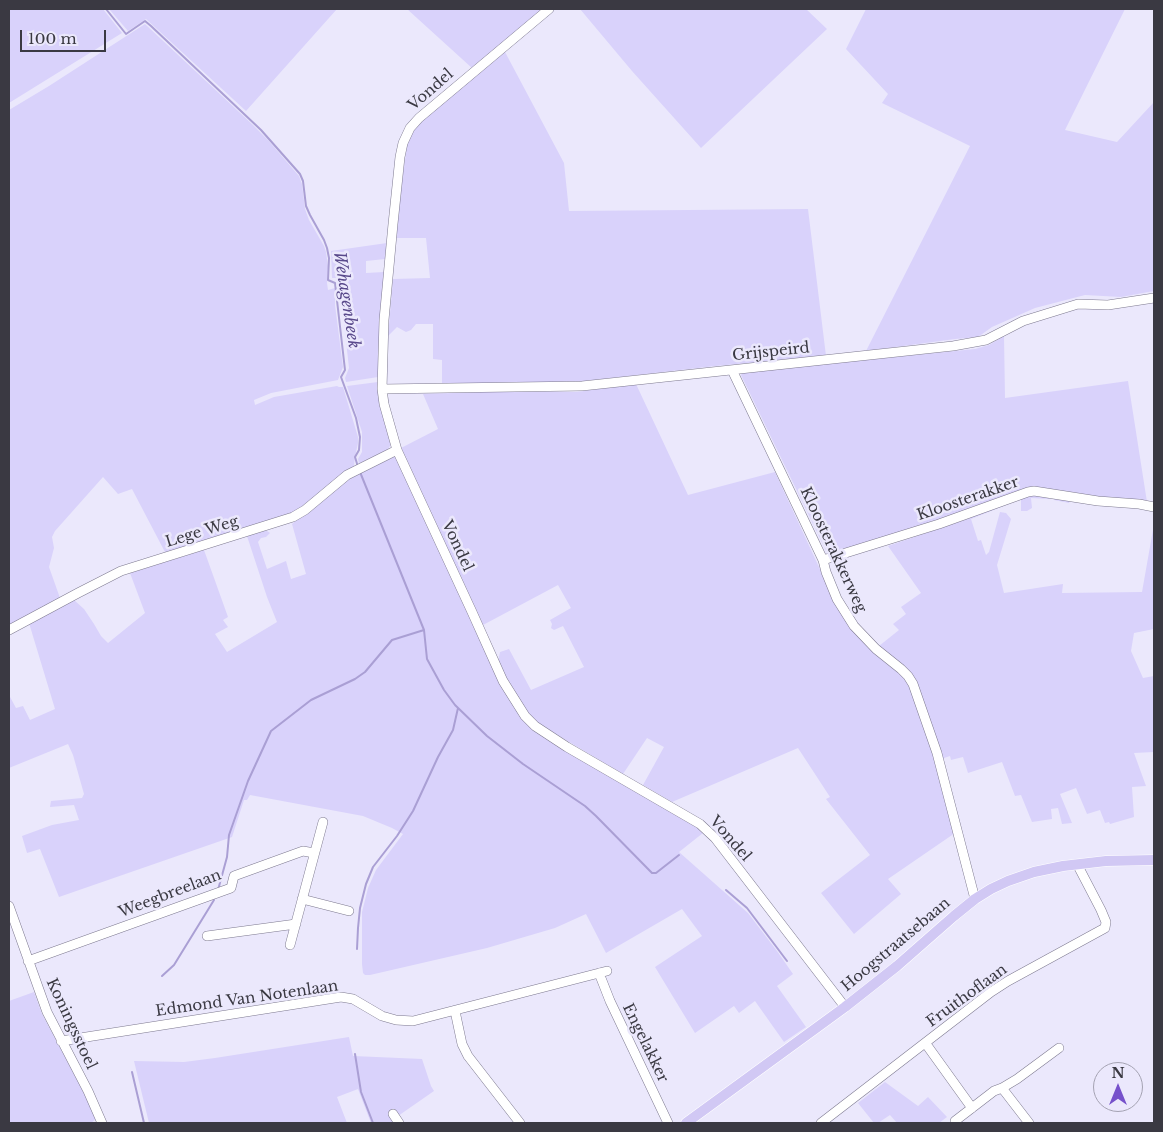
<!DOCTYPE html>
<style>
body{margin:0}
#map{position:relative;width:1163px;height:1132px;overflow:hidden;background:#ebe8fc;font-family:"Libre Baskerville",serif}
canvas{display:block}
.frame{position:absolute;inset:0;border:10px solid #3a3942;pointer-events:none}
.north{position:absolute;left:1093px;top:1062px;width:50px;height:50px;box-sizing:border-box;background:#ebe8fc;border:1px solid #a4a2b2;border-radius:50%;rotate:0deg;font-size:14px;font-weight:700;line-height:20px;text-align:center;color:#3a3942}
.north::after{content:'';display:block;margin:auto;width:18px;height:22px;background:#7651cb;clip-path:polygon(50% 0,100% 100%,50% 72%,0 100%)}
.scale{position:absolute;left:20px;top:30px;width:86px;height:22px;box-sizing:border-box;border:2px solid #3a3942;border-top:0;padding-left:6px;font-size:15px;line-height:18px;white-space:nowrap;color:#3a3942;-webkit-text-stroke:4px #ebe8fc;paint-order:stroke}
</style>
<div id="map">
<canvas width="1163" height="1132"></canvas>
<div class="frame"></div>
<div class="north">N</div>
<div class="scale">100 m</div>
</div>
<script>
const ctx = document.querySelector('canvas').getContext('2d');
ctx.lineJoin = 'round';
function paint(path, color) { ctx.fillStyle = color; ctx.fill(path, 'evenodd'); }
const shape = rows => new Path2D(rows.map(r => 'M' + r).join(''));
function trace(path, color, width, dash) { ctx.strokeStyle = color; ctx.lineWidth = width; ctx.lineCap = dash ? 'butt' : 'round'; ctx.setLineDash(dash || []); ctx.stroke(path); }
function write(font, color, halo, rows, align = 'center') {
  ctx.font = font + ' "Libre Baskerville",serif'; ctx.lineWidth = 5; ctx.setLineDash([]); ctx.textBaseline = 'middle'; ctx.strokeStyle = halo; ctx.fillStyle = color; for (const [text, x, y, turn = 0] of rows) {
    ctx.save(); ctx.translate(x, y); ctx.rotate((+turn || 0) * Math.PI / 180); ctx.textAlign = isNaN(turn) ? turn : align; if (halo) ctx.strokeText(text, 0, 0); ctx.fillText(text, 0, 0); ctx.restore();
  }
}
paint(shape([
 [9,9,103,9,122,33,9,103],
 [109,9,337,9,246,111,146,19,128,31],
 [407,9,544,9,472,68],
 [580,9,806,9,827,29,701,148,632,71],
 [866,9,1125,9,1065,130,1117,142,1154,102,1154,291,1121,297,1085,295,1035,308,992,327,978,337,955,339,866,351,970,146,882,103,888,94,846,49],
 [145,24,253,125,268,140,299,176,302,184,305,209,309,220,324,246,326,252,328,266,327,283,328,290,335,288,335,305,343,367,338,380,271,393,254,400,255,405,274,397,337,386,339,387,343,387,358,437,358,443,355,457,354,466,299,509,285,517,166,554,132,489,118,494,103,477,55,531,52,537,54,548,49,567,60,598,9,626,9,110,49,86],
 [505,52,564,163,569,211,808,209,826,356,715,366,585,381,442,387,442,360,433,359,433,324,416,324,411,330,406,332,397,327,388,336,393,279,430,278,426,238,395,238,402,181,407,146,410,135,421,121],
 [387,243,385,259,366,261,366,273,384,272,378,377,346,382,345,378,349,368,339,278,332,278,331,251],
 [1004,336,1005,398,1128,381,1147,502,1100,498,1095,496,1072,492,1069,503,1054,500,1055,496,1050,495,1049,499,1031,498,1032,508,1027,511,1021,511,1021,499,971,519,978,541,981,540,986,555,989,552,1000,512,1006,513,1011,519,997,565,1004,593,1063,584,1062,593,1142,592,1154,524,1154,629,1134,633,1131,651,1143,678,1154,676,1154,752,1134,753,1146,786,1132,787,1134,817,1110,824,1109,822,1105,823,1100,810,1087,814,1076,788,1060,794,1072,823,1062,824,1058,808,1051,809,1052,819,1032,822,1021,795,1015,796,1002,762,968,773,963,757,951,760,950,756,941,759,923,700,879,646,899,630,893,624,906,614,901,607,921,593,888,546,970,518,966,510,833,555,828,554,826,551,741,375,742,373,746,372,975,349,989,345],
 [378,382,380,398,391,444,387,451,365,461,359,463,358,459,362,452,362,432,347,386],
 [636,384,688,495,775,472,831,593,908,681,939,771,955,833,888,879,901,894,854,934,821,893,870,855,826,799,830,797,798,748,672,802,643,785,664,747,647,738,623,774,539,724,530,716,517,698,498,662,500,652,509,649,531,690,584,667,563,626,554,630,551,628,552,624,550,620,571,608,558,585,483,625,401,448,438,429,423,394,482,392,576,392],
 [396,455,524,719,682,818,699,829,703,833,679,852,748,913,777,951,793,974,777,986,806,1027,784,1042,755,1001,739,1013,734,1006,695,1033,655,967,702,936,682,909,606,953,586,914,555,928,487,948,370,975,365,975,363,973,362,964,362,912,368,888,376,870,403,834,392,828,363,816,250,795,247,800,244,800,232,837,59,897,40,849,27,853,22,836,52,825,79,820,74,805,50,807,51,801,82,798,84,794,73,755,68,744,9,768,9,695,16,708,23,706,30,720,55,709,29,623,74,600,84,609,94,624,101,636,108,643,145,613,130,573,204,550,228,617,223,620,228,627,215,634,227,652,277,622,267,597,247,536,263,531,267,531,270,533,266,537,261,538,258,542,267,569,286,561,291,579,306,574,292,524,340,484,357,472],
 [34,992,42,1014,92,1108,96,1119,91,1123,9,1123,9,1050,10,1049,9,1046,9,1001],
 [349,1037,353,1056,422,1059,431,1086,434,1091,398,1116,396,1123,371,1123,358,1089,337,1097,347,1123,149,1123,134,1061,184,1062,215,1058],
 [885,1082,918,1106,928,1097,947,1117,939,1123,897,1123,890,1115,878,1123,874,1123,858,1103]
]), '#d9d2fb');
trace(shape([
 [106,9,126,34,145,21,151,26,261,130,300,174,303,181,306,206,310,215,324,240,327,248,329,258,328,280,335,283,345,370,341,377,356,418,360,437,359,450,355,457,358,467],
 [360,472,424,630,427,659,444,690,455,705,487,736,523,764,585,806,596,816,652,873,656,873,679,855],
 [218,890,227,857,229,835,248,781,271,731,311,700,355,679,365,672,392,640,424,630],
 [726,890,747,908,787,961],
 [357,949,358,928,360,908,366,884,373,867,397,836,413,811,438,757,453,730,458,708],
 [162,976,174,965,214,900],
 [355,1054,361,1092,373,1123],
 [132,1072,144,1123]
]), '#aa9fd4', 2);
const minor = shape([
 [549,9,419,118,410,128,403,143,400,157,393,224,384,320,382,389,384,404,397,450,472,612,503,681,525,716,535,726,567,747,700,824,715,838,845,1007],
 [732,370,823,560,826,572,837,599,854,626,876,649,901,669,908,676,913,684,937,753,975,899],
 [382,389,582,386,953,346,986,340,1023,321,1078,304,1108,305,1154,298],
 [823,560,939,524,1028,492,1034,491,1098,501,1139,504,1154,507],
 [9,630,78,593,121,571,293,517,305,510,347,475,397,450],
 [302,899,349,911],
 [9,906,47,1012,88,1091,102,1123],
 [207,936,296,924],
 [290,945,323,822],
 [28,961,231,888,234,876,303,851,314,853],
 [599,973,610,1001,668,1123],
 [455,1011,462,1044,468,1056,520,1123],
 [61,1041,341,997,353,999,382,1016,396,1020,413,1021,607,971],
 [926,1044,972,1108],
 [1002,1088,1029,1123],
 [393,1114,399,1123],
 [955,1121,994,1091,1002,1088,1017,1079,1059,1048],
 [821,1123,991,992,1008,981,1105,928,1106,922,1101,910,1077,864]
]);
const major = shape([
 [686,1123,845,1007,897,966,954,916,975,899,991,889,1008,881,1034,872,1063,866,1106,861,1154,860]
]);
trace(minor, '#7d798f', 10);
trace(major, '#fff', 11);
trace(minor, '#fff', 9);
trace(major, '#d1c8f4', 10);
write('15px', '#3a3942', '#ebe8fc', [
 ["Vondel",431,90,-41],
 ["Grijspeird",771,352,-6],
 ["Kloosterakker",968,499,-19],
 ["Lege Weg",202,532,-17],
 ["Vondel",457,546,65],
 ["Kloosterakkerweg",833,550,65],
 ["Vondel",730,839,49],
 ["Weegbreelaan",170,894,-21],
 ["Hoogstraatsebaan",896,945,-40],
 ["Fruithoflaan",967,996,-36],
 ["Edmond Van Notenlaan",247,999,-8],
 ["Koningsstoel",71,1024,65],
 ["Engelakker",645,1043,64]
]);
write('italic 16px', '#59498b', '#ebe8fc', [
 ["Wehagenbeek",346,300,81]
]);
</script>
